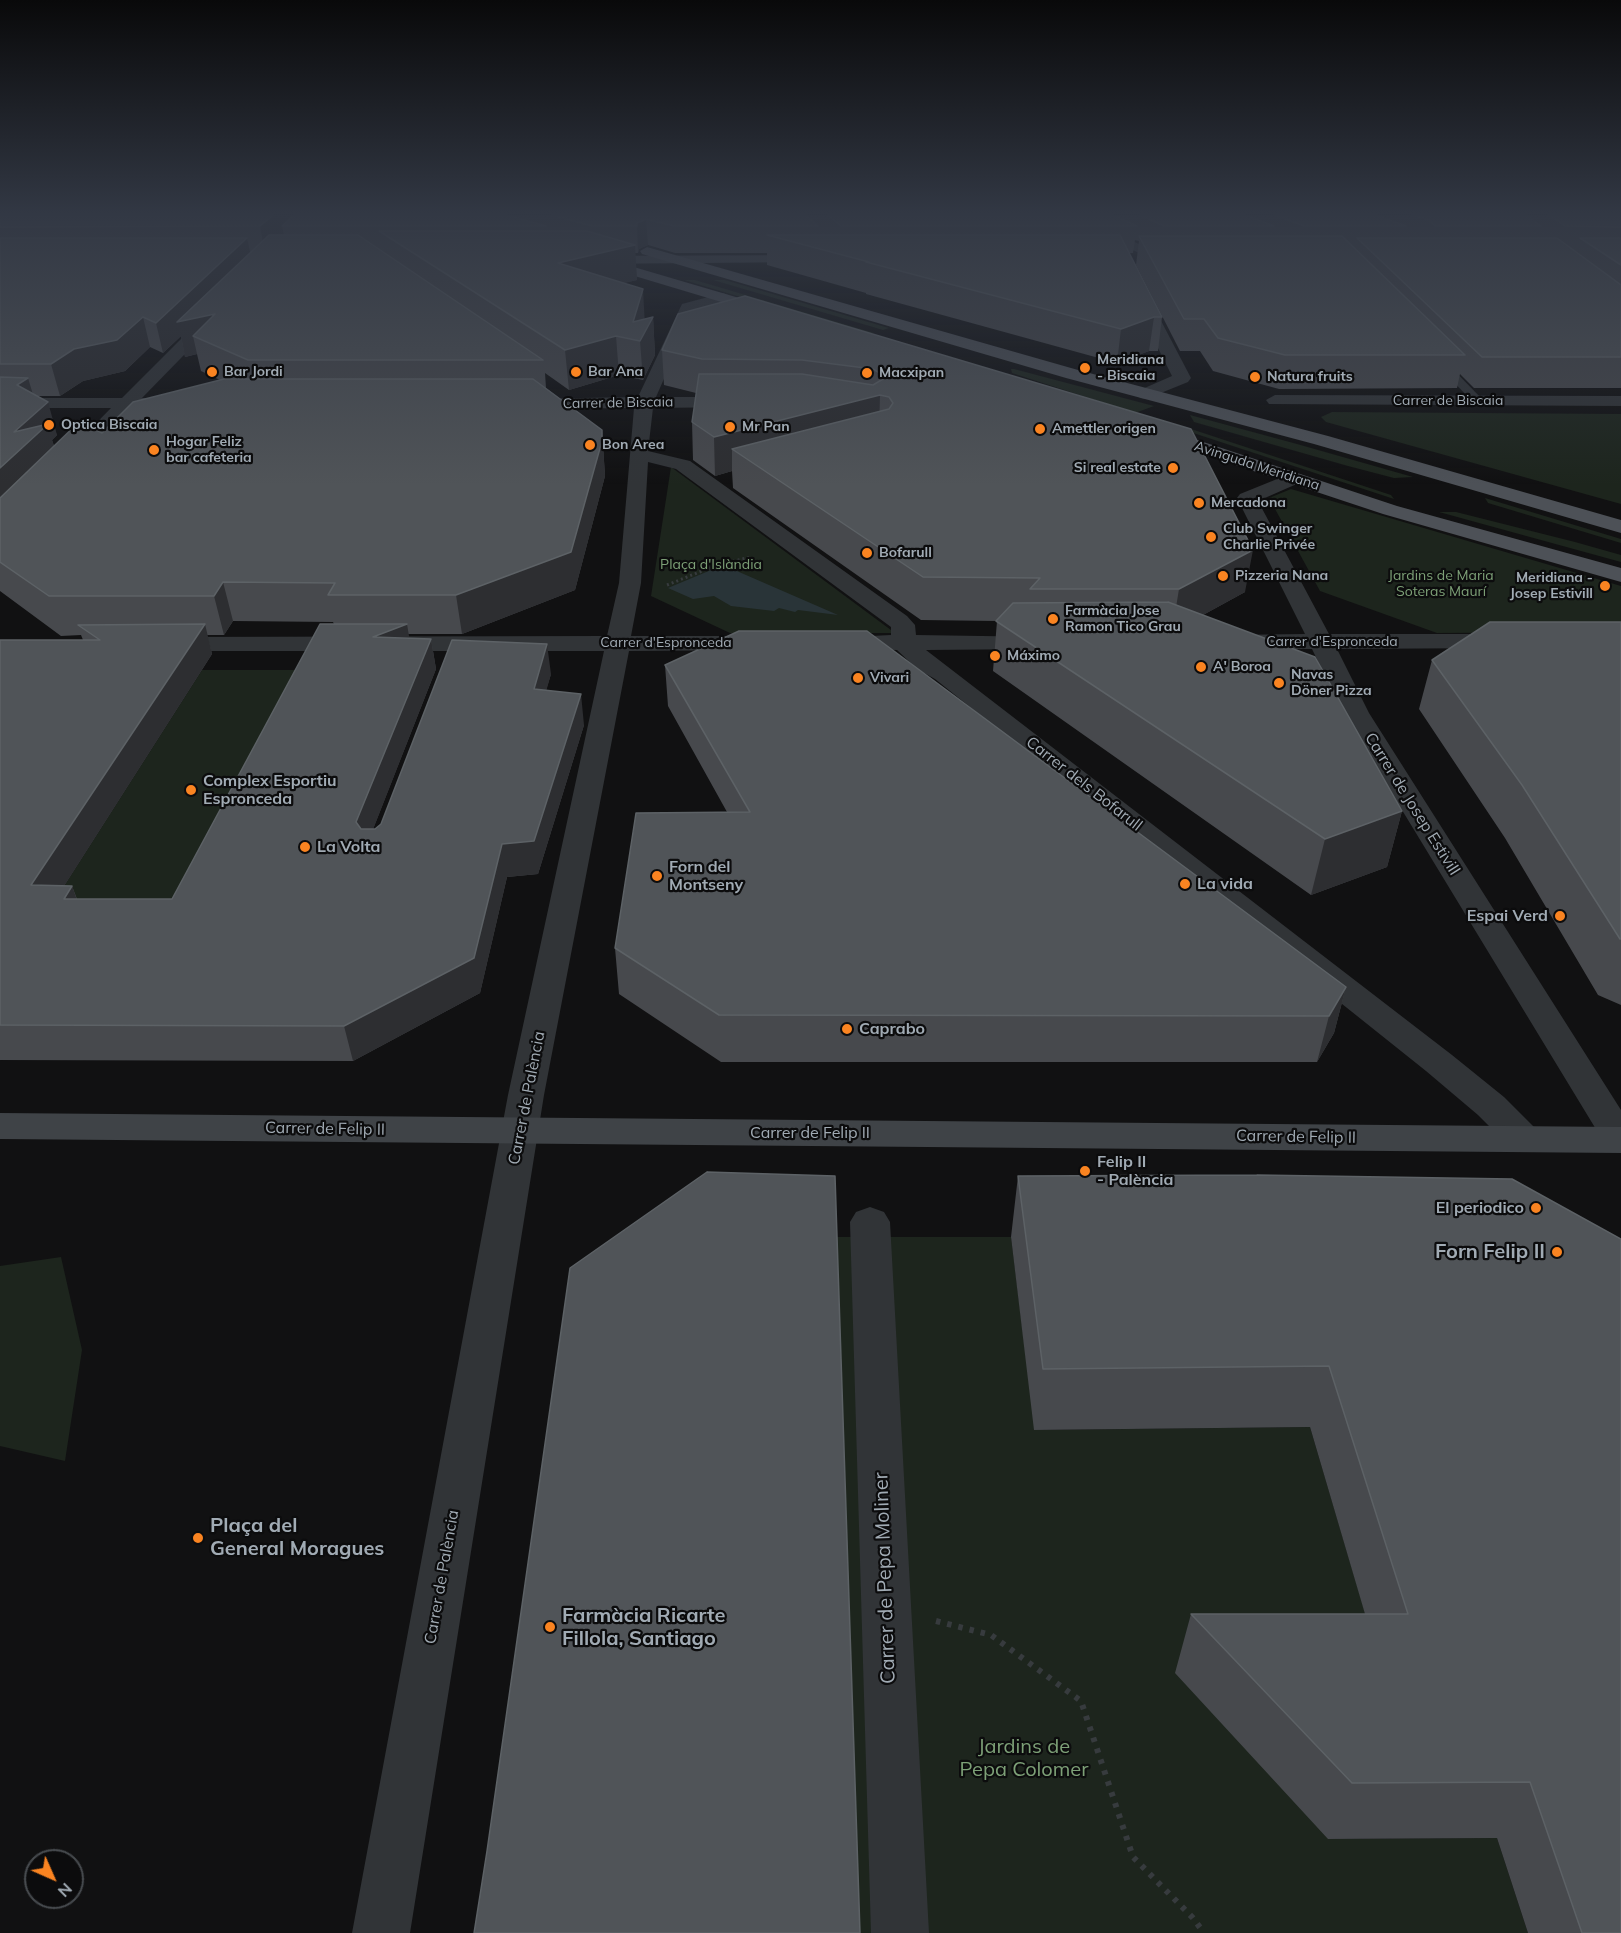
<!DOCTYPE html>
<meta charset="utf-8">
<style>
body{margin:0}
#map{position:relative;width:1621px;height:1933px;overflow:hidden;background:#111112;font-family:Mulish,sans-serif}
canvas{display:block}
.north{position:absolute;left:24px;top:1849px;width:60px;height:60px;box-sizing:border-box;background:#0c0c0d;border:2px solid #484c50;border-radius:50%;rotate:135deg;font-size:16px;font-weight:700;line-height:24px;text-align:center;color:#a1abb4}
.north::after{content:'';display:block;margin:auto;width:21px;height:27px;background:#fa8421;clip-path:polygon(50% 0,100% 100%,50% 72%,0 100%)}
</style>
<div id="map">
<canvas width="1621" height="1933"></canvas>
<div class="north">N</div>
</div>
<script>
const ctx = document.querySelector('canvas').getContext('2d');
ctx.lineJoin = 'round';
function paint(path, color) { ctx.fillStyle = color; ctx.fill(path, 'evenodd'); }
const shape = rows => new Path2D(rows.map(r => 'M' + r).join(''));
function trace(path, color, width, dash) { ctx.strokeStyle = color; ctx.lineWidth = width; ctx.lineCap = dash ? 'butt' : 'round'; ctx.setLineDash(dash || []); ctx.stroke(path); }
function write(font, color, halo, rows, align = 'center') {
  ctx.font = font + ' Mulish,sans-serif'; ctx.lineWidth = 4.5; ctx.setLineDash([]); ctx.textBaseline = 'middle'; ctx.strokeStyle = halo; ctx.fillStyle = color; for (const [text, x, y, turn = 0] of rows) {
    ctx.save(); ctx.translate(x, y); ctx.rotate((+turn || 0) * Math.PI / 180); ctx.textAlign = isNaN(turn) ? turn : align; if (halo) ctx.strokeText(text, 0, 0); ctx.fillText(text, 0, 0); ctx.restore();
  }
}
paint(shape([
 [684,280,695,280,874,333,867,335],
 [713,280,725,280,889,328,883,330],
 [1011,369,1014,369,1154,406,1135,413,1012,373],
 [1332,412,1621,414,1621,504,1326,422,1321,417],
 [1190,415,1297,444,1413,477,1394,478,1348,466,1194,422],
 [1169,425,1179,425,1391,495,1394,499],
 [671,467,895,633,730,633,651,596],
 [1291,489,1621,586,1621,632,1437,633,1320,591,1269,498],
 [1485,498,1621,539,1621,543,1488,503],
 [1439,512,1456,512,1575,542,1621,555,1621,562],
 [202,670,318,670,195,909,43,919],
 [835,1237,1011,1237,1035,1430,1310,1427,1383,1673,1328,1839,1497,1838,1528,1933,855,1933],
 [61,1257,82,1350,65,1461,0,1446,0,1266]
]), '#1d251d');
paint(shape([
 [723,565,838,615,798,610,795,612,779,608,774,611,731,606,714,596,693,599,668,588]
]), '#293438');
trace(shape([
 [667,585,717,565,751,557]
]), '#373b3e', 3, [2, 3]);
trace(shape([
 [936,1621,991,1635,1081,1701,1133,1857,1193,1918,1204,1933]
]), '#373b3e', 6, [4.5, 7]);
paint(shape([
 [1434,358,1442,358,1483,400,1483,404,1475,404,1434,362,1434,358]
]), '#313437');
paint(shape([
 [1066,215,1082,215,1168,259,1161,263,1156,262,1066,215],
 [1140,291,1148,296,1191,378,1188,382,1146,399,1140,398,1137,394,1140,390,1172,376,1132,296,1140,291],
 [723,293,728,295,731,298,728,301,694,310,656,397,739,397,748,402,739,407,653,408,648,451,690,461,907,616,915,625,916,635,1048,637,1051,642,1048,647,1039,649,926,650,1452,1055,1504,1097,1536,1129,1542,1138,1536,1147,1523,1151,1510,1147,1478,1115,1426,1071,935,679,917,669,897,650,830,648,827,643,830,638,891,635,891,627,676,469,648,462,641,583,631,636,760,636,769,638,772,643,769,648,760,650,629,651,544,1095,410,1933,352,1933,508,1095,604,651,164,651,155,649,152,644,155,639,164,637,607,636,619,583,634,408,524,409,515,404,524,399,638,397,682,304,723,293],
 [215,309,223,314,221,317,142,398,175,398,184,403,181,407,131,408,74,467,67,469,60,467,57,463,111,408,0,408,0,398,122,398,209,311,215,309],
 [1275,395,1621,396,1621,406,1269,404,1266,400,1275,395],
 [1292,473,1299,475,1302,479,1299,483,1258,501,1329,634,1504,634,1513,636,1516,641,1513,646,1504,648,1337,649,1369,713,1621,1110,1621,1153,1608,1149,1343,713,1312,649,1229,649,1220,647,1217,642,1220,637,1229,635,1305,634,1237,498,1240,494,1292,473],
 [870,1207,884,1212,890,1222,929,1933,871,1933,850,1222,856,1212,870,1207]
]), '#313437');
paint(shape([
 [811,255,816,256,818,259,816,262,590,264,583,260,590,256,811,255],
 [0,1113,1621,1127,1621,1153,0,1139,0,1113]
]), '#3f4347');
paint(shape([
 [647,247,1078,370,1328,436,1621,520,1621,533,1314,444,1066,378,642,254,640,251,647,247],
 [593,255,780,310,782,313,780,316,768,316,588,262,586,259,588,256,593,255],
 [1158,427,1397,506,1621,568,1621,582,1383,514,1151,437,1149,433,1158,427]
]), '#4d5157');
paint(shape([
 [0,215,1621,215,1621,388,1474,388,1460,374,1457,388,1279,389,1213,371,1200,351,1180,351,1136,265,1139,241,1135,240,1133,253,1129,253,1162,317,1158,351,1149,351,1117,363,866,294,866,293,767,265,767,253,675,253,648,245,639,249,638,253,635,253,637,280,623,283,644,319,653,317,655,355,643,380,619,375,569,390,545,373,546,388,602,430,605,476,575,590,462,634,408,634,409,638,431,639,436,669,373,829,375,829,551,674,546,690,584,725,538,874,507,877,480,993,353,1061,0,1060,0,640,83,640,81,635,61,636,0,591],
 [181,336,185,357,197,354,201,371,220,380,102,433,54,446,52,440,57,435,37,396,60,396,83,381,125,371,150,347,163,353],
 [233,621,333,622,334,624,172,899,77,899,72,886,64,886,212,654,207,635,224,635],
 [678,314,1191,429,1245,592,1203,615,1402,811,1387,867,1311,895,993,671,997,621,921,620,733,488,732,471,715,476,693,460,692,422,696,393,664,385,662,350],
 [1621,622,1621,1005,1598,995,1505,838,1419,709,1432,660],
 [665,665,1346,987,1334,1033,1317,1062,721,1062,619,994,615,948,727,812,668,706],
 [1257,1175,1621,1933,1528,1933,1497,1838,1328,1839,1175,1673,1191,1614,1365,1614,1310,1427,1034,1430,1011,1237,1018,1176]
]), '#47494d');
paint(shape([
 [273,215,305,215,282,226,284,235,265,253,260,226],
 [646,219,648,245,639,249,638,253,637,223],
 [247,238,253,265,215,314,193,336,197,354,185,357,181,336,163,353,156,323],
 [635,245,637,280,562,299,558,263],
 [643,289,645,326,653,317,655,355,643,380,640,341,633,322],
 [143,317,150,347,125,371,83,381,60,396,51,364,74,349],
 [1154,317,1149,351,1117,363,1121,329],
 [616,336,619,375,569,390,565,350],
 [28,378,38,411,48,402,57,435,52,440,58,458,0,515,0,468,14,432,17,385],
 [880,395,879,432,732,449,732,471,715,476,714,437],
 [602,430,605,476,575,590,462,634,456,595],
 [1253,550,1245,592,1172,632,1179,589],
 [223,582,233,621,224,635,214,596],
 [205,624,212,654,43,919,31,885],
 [407,624,412,654,373,637],
 [431,639,436,669,363,855,356,822],
 [547,644,551,674,538,720,534,689],
 [581,694,584,725,538,874,507,877,480,993,353,1061,344,1026,502,844],
 [1402,811,1387,867,1311,895,1325,839],
 [72,886,84,920,64,899],
 [1346,987,1334,1033,1317,1062,1329,1016]
]), '#2d2e31');
const building = shape([
 [0,215,273,215,260,226,0,227,0,215],
 [294,215,506,215,546,226,282,226,294,215],
 [552,215,806,215,818,226,674,226,646,219,637,223,637,226,592,226,552,215],
 [828,215,1113,215,1137,226,841,226,828,215],
 [1140,215,1245,215,1274,226,1164,226,1140,215],
 [1275,215,1375,215,1406,226,1304,226,1275,215],
 [1412,215,1526,215,1541,226,1435,226,1429,220,1412,215],
 [1549,215,1621,215,1621,227,1565,226,1549,215],
 [379,231,587,231,635,245,558,263,643,289,633,322,653,317,640,341,616,336,565,350,379,231],
 [269,235,358,235,543,360,248,360,193,336,215,314,177,322,269,235],
 [767,235,1120,235,1162,317,1154,317,1121,329,866,262,869,262,767,235],
 [1139,236,1342,236,1465,355,1285,355,1218,338,1204,319,1184,319,1139,236],
 [0,238,247,238,156,323,143,317,117,340,74,349,51,364,0,364,0,238],
 [1357,238,1557,238,1621,285,1621,357,1482,357,1357,238],
 [1580,238,1621,238,1621,265,1580,238],
 [745,296,1191,429,1253,550,1179,589,1030,589,1040,578,923,577,732,449,889,409,893,403,889,397,880,395,714,437,692,422,699,374,802,374,873,385,883,379,883,375,873,369,802,360,702,359,662,350,678,314,745,296],
 [0,377,28,378,17,385,48,402,14,432,48,424,0,468,0,377],
 [224,379,533,379,602,430,602,441,571,552,456,595,328,595,335,583,223,582,214,596,49,596,0,562,0,498,80,421,102,433,133,402,224,379],
 [1168,602,1315,657,1402,811,1325,839,996,621,1013,603,1168,602],
 [1490,622,1621,622,1621,939,1620,939,1522,785,1432,660,1490,622],
 [205,624,31,885,72,886,64,899,172,899,320,624,407,624,373,637,431,639,356,822,361,829,375,829,381,824,452,640,547,644,534,689,581,694,534,841,502,844,474,958,344,1026,0,1025,0,640,100,640,78,625,205,624],
 [739,631,867,631,1346,987,1329,1016,719,1015,615,948,636,813,750,812,665,665,739,631],
 [707,1172,835,1176,860,1933,474,1933,487,1851,570,1268,707,1172],
 [1257,1175,1512,1179,1621,1239,1621,1933,1582,1933,1530,1782,1352,1783,1191,1614,1408,1614,1329,1366,1043,1369,1018,1176,1257,1175]
]);
paint(building, '#505458');
trace(building, '#5d6266', 1.5);
const sky = ctx.createLinearGradient(0, 0, 0, 485);
sky.addColorStop(0, '#09090a');
sky.addColorStop(0.44, '#323844');
sky.addColorStop(1, '#32384400');
ctx.fillStyle = sky;
ctx.fillRect(0, 0, 1621, 485);
for (const [x, y, r, color] of [
 [1085,368,6,"#fa8421"],
 [212,372,6,"#fa8421"],
 [576,372,6,"#fa8421"],
 [867,373,6,"#fa8421"],
 [1255,377,6,"#fa8421"],
 [49,425,6,"#fa8421"],
 [730,427,6,"#fa8421"],
 [1040,429,6,"#fa8421"],
 [590,445,6,"#fa8421"],
 [154,450,6,"#fa8421"],
 [1173,468,6,"#fa8421"],
 [1199,503,6,"#fa8421"],
 [1211,537,6,"#fa8421"],
 [867,553,6,"#fa8421"],
 [1223,576,6,"#fa8421"],
 [1605,586,6,"#fa8421"],
 [1053,619,6,"#fa8421"],
 [995,656,6,"#fa8421"],
 [1201,667,6,"#fa8421"],
 [858,678,6,"#fa8421"],
 [1279,683,6,"#fa8421"],
 [191,790,6,"#fa8421"],
 [305,847,6,"#fa8421"],
 [657,876,6,"#fa8421"],
 [1185,884,6,"#fa8421"],
 [1560,916,6,"#fa8421"],
 [847,1029,6,"#fa8421"],
 [1085,1171,6,"#fa8421"],
 [1536,1208,6,"#fa8421"],
 [1557,1252,6,"#fa8421"],
 [198,1538,6,"#fa8421"],
 [550,1627,6,"#fa8421"]
]) { const dot = new Path2D(); dot.arc(x, y, r, 0, 2 * Math.PI); ctx.fillStyle = color; ctx.fill(dot); trace(dot, '#0c0c0d', 2); }
write('bold 14px', '#a1abb4', '#0c0c0d', [
 ["Meridiana",1097,360],
 ["- Biscaia",1097,376],
 ["Bar Jordi",224,372],
 ["Bar Ana",588,372],
 ["Macxipan",879,373],
 ["Natura fruits",1267,377],
 ["Optica Biscaia",61,425],
 ["Mr Pan",742,427],
 ["Amettler origen",1052,429],
 ["Hogar Feliz",166,442],
 ["bar cafeteria",166,458],
 ["Bon Area",602,445],
 ["Si real estate",1161,468,"right"],
 ["Mercadona",1211,503],
 ["Club Swinger",1223,529],
 ["Charlie Privée",1223,545],
 ["Bofarull",879,553],
 ["Pizzeria Nana",1235,576],
 ["Meridiana -",1593,578,"right"],
 ["Josep Estivill",1593,594,"right"],
 ["Farmàcia Jose",1065,611],
 ["Ramon Tico Grau",1065,627],
 ["Máximo",1007,656],
 ["A' Boroa",1213,667],
 ["Navas",1291,675],
 ["Döner Pizza",1291,691],
 ["Vivari",870,678]
], 'left');
write('14px', '#a1abb4', '#0c0c0d', [
 ["Carrer de Biscaia",1448,401],
 ["Carrer de Biscaia",618,403,-1],
 ["Avinguda Meridiana",1257,466,18],
 ["Carrer d'Espronceda",1332,642],
 ["Carrer d'Espronceda",666,643]
]);
write('14px', '#7da077', '#0c0c0d', [
 ["Plaça d'Islàndia",711,565],
 ["Jardins de Maria",1441,576],
 ["Soteras Maurí",1441,592]
]);
write('bold 16px', '#a1abb4', '#0c0c0d', [
 ["Complex Esportiu",203,781],
 ["Espronceda",203,799],
 ["La Volta",317,847],
 ["Forn del",669,867],
 ["Montseny",669,885],
 ["La vida",1197,884],
 ["Espai Verd",1548,916,"right"],
 ["Caprabo",859,1029],
 ["Felip II",1097,1162],
 ["- Palència",1097,1180],
 ["El periodico",1524,1208,"right"]
], 'left');
write('16px', '#a1abb4', '#0c0c0d', [
 ["Carrer dels Bofarull",1084,784,38],
 ["Carrer de Josep Estivill",1412,804,58],
 ["Carrer de Palència",527,1098,-79],
 ["Carrer de Felip II",325,1129,1],
 ["Carrer de Felip II",810,1133],
 ["Carrer de Felip II",1296,1137,1],
 ["Carrer de Palència",442,1577,-80]
]);
write('bold 20px', '#a1abb4', '#0c0c0d', [
 ["Forn Felip II",1545,1252,"right"],
 ["Plaça del",210,1526],
 ["General Moragues",210,1549],
 ["Farmàcia Ricarte",562,1616],
 ["Fillola, Santiago",562,1639]
], 'left');
write('20px', '#a1abb4', '#0c0c0d', [
 ["Carrer de Pepa Moliner",885,1578,-92]
]);
write('20px', '#7da077', '#0c0c0d', [
 ["Jardins de",1024,1747],
 ["Pepa Colomer",1024,1770]
]);
</script>
